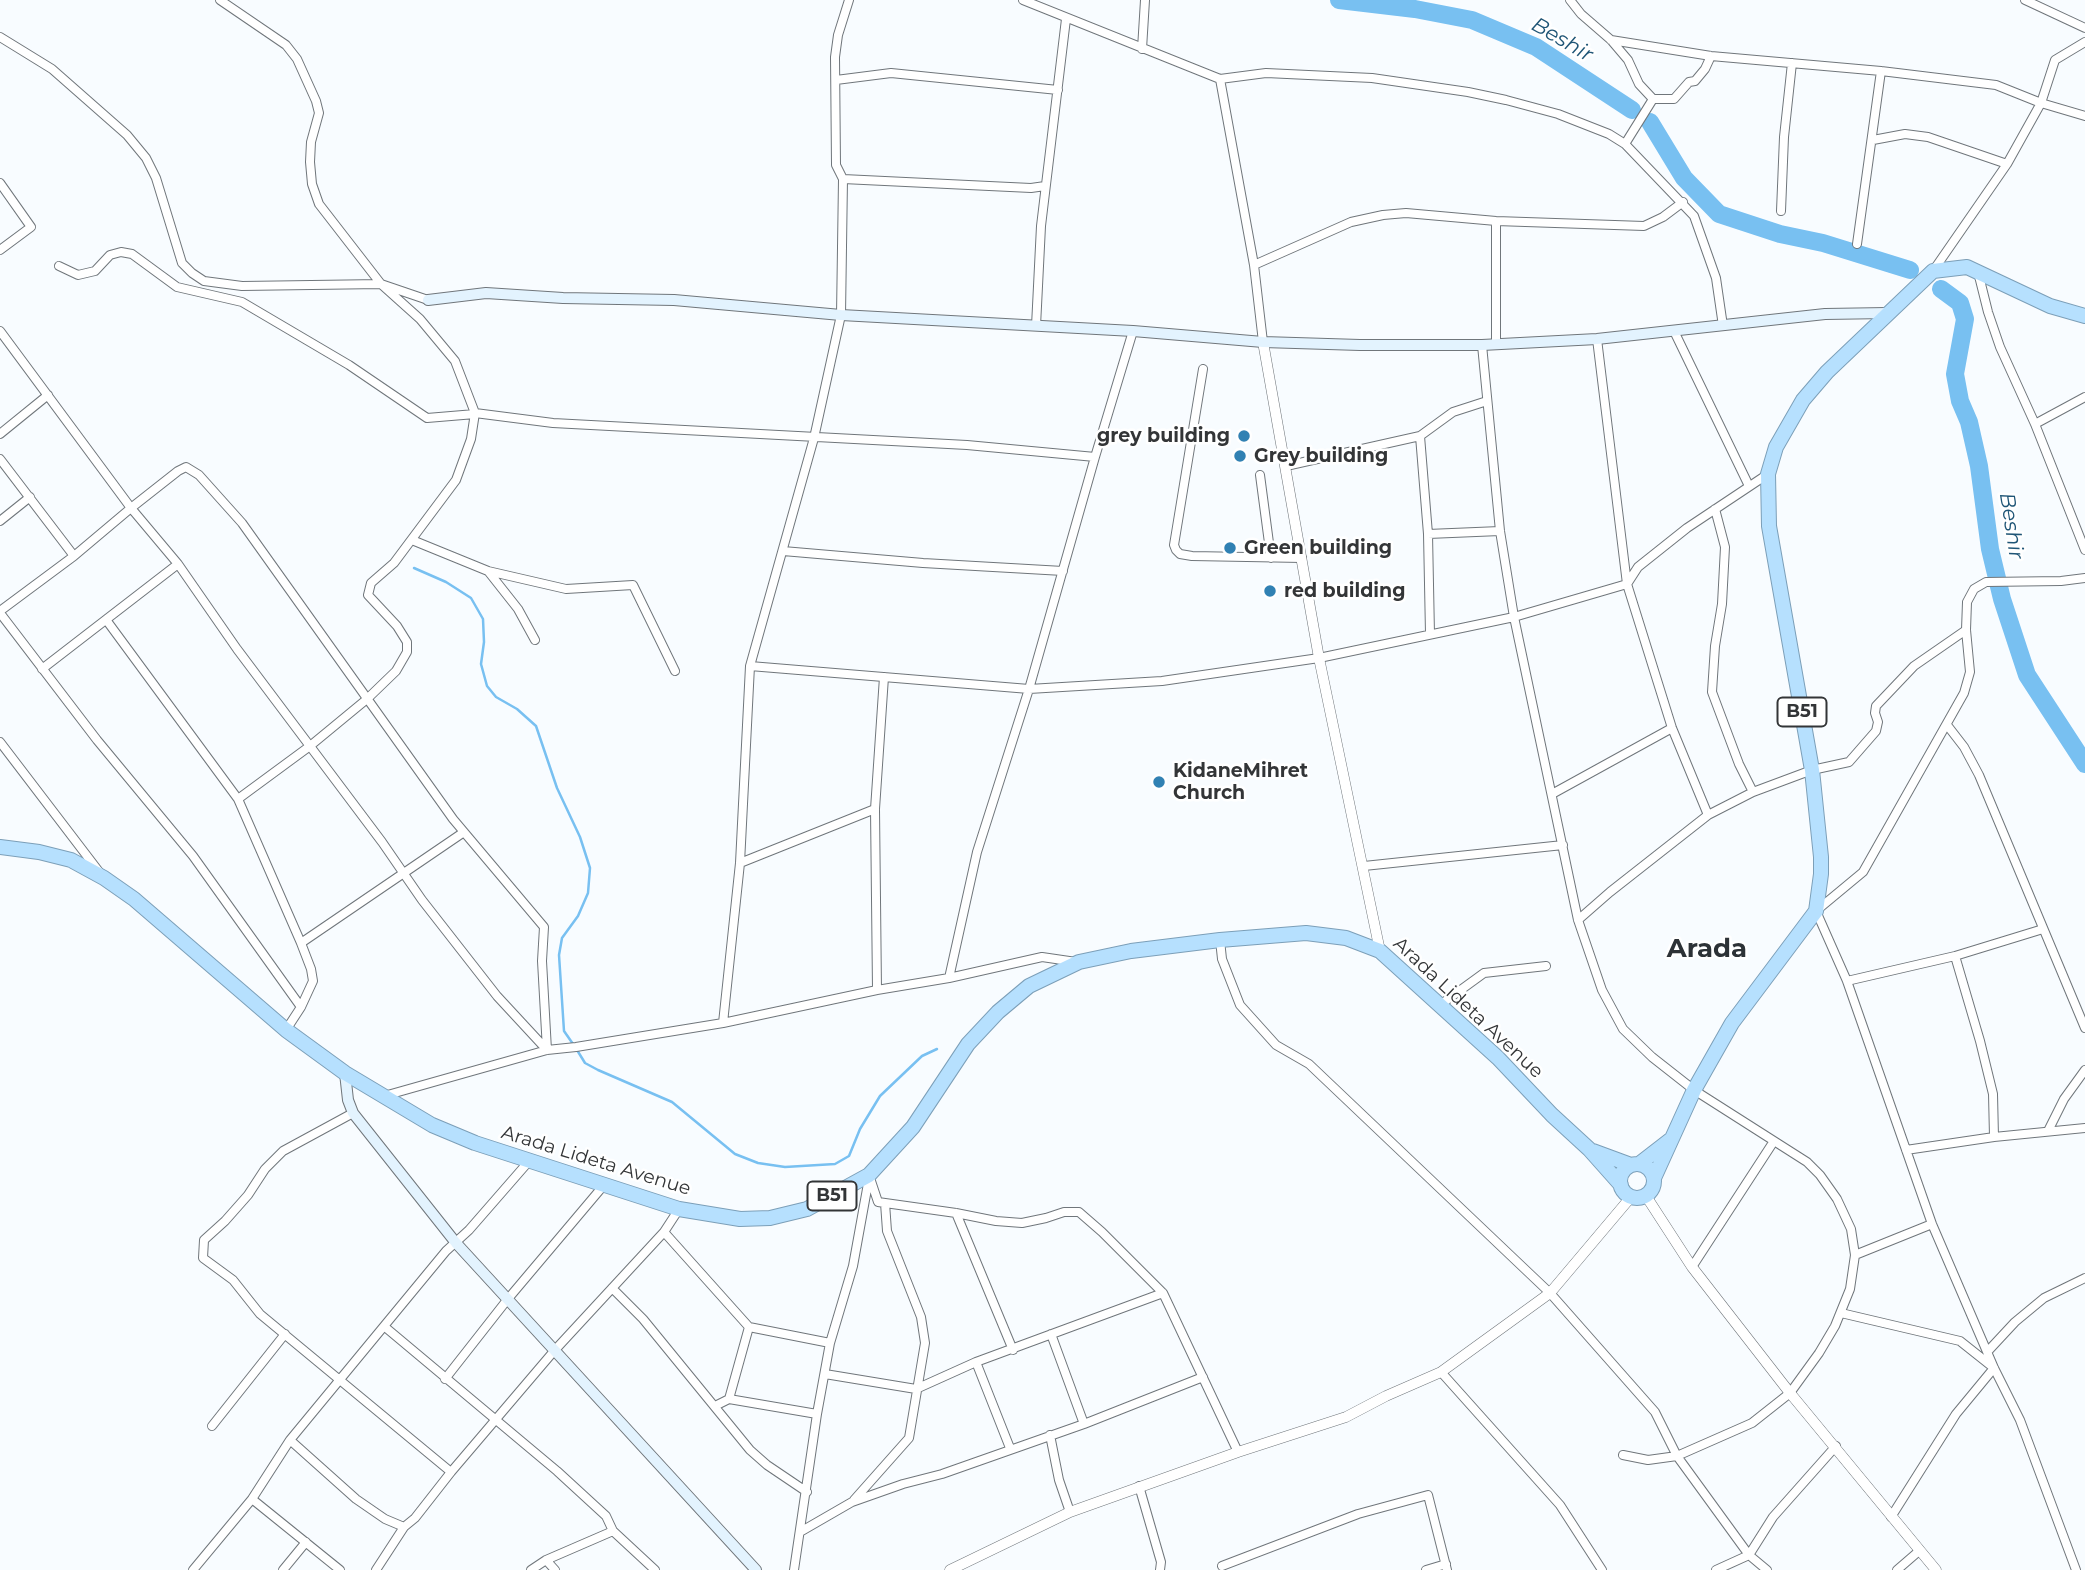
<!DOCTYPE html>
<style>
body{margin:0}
canvas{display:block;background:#f8fcff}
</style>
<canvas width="2085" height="1570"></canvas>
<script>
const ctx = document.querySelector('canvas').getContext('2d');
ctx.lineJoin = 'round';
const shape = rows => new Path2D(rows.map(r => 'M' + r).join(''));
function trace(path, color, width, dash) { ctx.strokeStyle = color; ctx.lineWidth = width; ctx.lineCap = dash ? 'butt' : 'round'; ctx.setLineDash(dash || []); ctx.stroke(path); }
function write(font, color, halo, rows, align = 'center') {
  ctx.font = font + ' Montserrat,sans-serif'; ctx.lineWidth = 5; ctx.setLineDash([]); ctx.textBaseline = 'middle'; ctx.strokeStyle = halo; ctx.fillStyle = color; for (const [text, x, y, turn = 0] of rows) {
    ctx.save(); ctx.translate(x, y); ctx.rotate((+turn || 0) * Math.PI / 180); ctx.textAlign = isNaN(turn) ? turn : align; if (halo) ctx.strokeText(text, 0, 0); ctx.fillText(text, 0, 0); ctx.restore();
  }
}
trace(shape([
 [414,568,446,582,471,598,483,619,484,642,481,664,487,686,496,697,517,709,536,726,557,788,580,837,590,868,588,893,578,916,562,938,559,955,564,1031,573,1044],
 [577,1050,585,1063,598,1070,672,1102,735,1154,758,1163,785,1167,835,1164,849,1156,860,1129,880,1096,922,1056,937,1049]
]), '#78c0f1', 2.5);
trace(shape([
 [1339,0,1415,9,1472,20,1536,47,1632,110],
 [1650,122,1684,178,1719,214,1780,234,1823,243,1910,270],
 [1941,289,1960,303,1965,319,1955,374,1960,401,1969,422,1979,466,1990,549,2002,599,2027,675,2085,764]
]), '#78c0f1', 18);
const minor = shape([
 [220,0,286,45,297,59,316,101,319,113,311,142,310,162,312,184,319,204,381,284,420,319,455,361,475,413,471,439,456,480,394,563,371,583,368,595,397,626,407,642,407,652,396,671,367,699,310,746,238,799],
 [1023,0,1220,79,1266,73,1372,78,1468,92,1506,100,1558,114,1609,134,1625,144,1694,216,1716,278,1723,326],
 [1570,0,1581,14,1611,40,1628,60,1639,84,1653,99,1674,99,1689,82,1695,81,1705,69,1711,56],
 [2025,0,2085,28],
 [0,37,52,69,127,135,146,158,156,178,182,263,192,273,204,281,242,286,381,284,428,300],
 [1611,40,1711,56,1881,71,1996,85,2041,103,2085,116],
 [1142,49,1145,0],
 [1220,79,1254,265,1263,342],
 [836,80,891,73,1058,90],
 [1873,140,1905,134,1928,137,2007,164],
 [1625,144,1653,99],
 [843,179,1031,188,1045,186],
 [0,183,31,227,0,250],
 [1781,211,1784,137,1792,63],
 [1857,244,1881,71],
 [1254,265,1351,222,1383,215,1406,213,1496,221,1644,226,1663,217,1683,202],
 [59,266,78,275,95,271,110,255,121,252,132,254,177,287,242,302,349,365,427,418,475,414],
 [1933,271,2007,164,2041,103,2055,60,2085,42],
 [1978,272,1988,312,2000,347,2035,424,2085,550],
 [1036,326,1041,226,1066,19],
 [0,331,131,508,178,564,237,649,382,842,422,900,497,996,547,1050,542,961,544,927,453,819,242,523,199,475,186,467,178,471,131,508,74,556,0,611],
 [1674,331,1749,486],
 [1597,339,1627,584,1672,728,1708,815],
 [1496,344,1496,221],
 [1482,345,1500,531,1514,617,1578,920,1602,990,1623,1029,1652,1057,1694,1090,1807,1162,1820,1175,1837,1199,1851,1229,1855,1255,1850,1289,1835,1326,1819,1353,1790,1393,1752,1423,1677,1456,1648,1460,1623,1455],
 [1203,369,1174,545,1176,550,1180,554,1192,556,1302,558],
 [475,413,553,423,967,445,1095,457],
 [2035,424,2085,397],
 [0,434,48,395],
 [1420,436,1428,534,1430,634],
 [0,459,74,556],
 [1286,466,1420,436,1453,412,1487,401],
 [1260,475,1271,558],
 [1715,509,1725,547,1722,604,1715,646,1712,692,1739,764,1753,792],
 [0,521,30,497],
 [1428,534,1500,531],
 [412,540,488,571,518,609,535,640],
 [783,551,923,563,1063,571],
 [488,571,566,589,633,585,675,671],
 [0,613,97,740,193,856,301,1007],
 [107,621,238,799,301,943],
 [750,666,1029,689,1162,681,1319,658,1514,617,1627,584,1638,567,1687,528,1768,474],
 [42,669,178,564],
 [1947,725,1964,747,1979,775,2085,1028],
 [0,742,100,873],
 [1552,794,1672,728],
 [740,863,875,809],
 [1364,866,1563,845],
 [1578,920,1610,892,1708,815,1753,792,1812,770,1849,762,1876,731,1878,722,1875,713,1876,706,1914,666,1966,630],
 [1220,940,1222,959,1240,1005,1276,1045,1309,1064,1550,1293,1655,1412,1677,1456,1749,1555,1767,1570],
 [1955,956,1980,1041,1993,1094,1994,1137],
 [949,978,977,852,1029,689,1095,457,1133,331],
 [1847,981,1955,956,2043,929],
 [877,990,875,809,884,677],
 [1440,1005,1484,973,1546,966],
 [723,1023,740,863,750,666,814,438,841,315,843,179,836,165,835,57,838,35,849,0],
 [286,1030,301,1007,313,981,311,969,301,943,464,832],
 [384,1096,547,1050,576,1047,723,1023,877,990,949,978,1042,957,1076,962],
 [353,1113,283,1151,265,1169,248,1195,225,1221,204,1240,203,1258,233,1280,260,1314,451,1472],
 [2048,1131,2064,1099,2085,1070],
 [1906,1150,1994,1137,2085,1128],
 [869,1175,878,1202,956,1213,996,1221,1022,1223,1046,1218,1064,1212,1079,1212,1102,1232,1163,1293,1238,1452],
 [956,1213,1013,1350],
 [664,1232,749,1327,830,1343],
 [1855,1255,1932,1224],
 [1692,1267,1774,1141],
 [612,1288,643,1319,750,1450,767,1465,807,1492],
 [1841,1313,1960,1341,1994,1368,1956,1414,1891,1517],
 [385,1327,557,1471,606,1516,613,1531,655,1570],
 [1051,1334,1084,1424],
 [1988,1351,2015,1322,2044,1298,2085,1278],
 [976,1362,1010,1448],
 [1441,1372,1560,1505,1602,1570],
 [825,1374,916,1389,976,1362,1163,1293],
 [445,1379,507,1300,604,1185],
 [729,1399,749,1327],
 [715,1406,729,1399,817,1414],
 [212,1426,285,1334],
 [1050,1435,1059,1480,1070,1512],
 [1139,1486,1161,1562,1160,1570],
 [252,1499,340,1570],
 [854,1500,909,1438,925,1343,921,1317,887,1231,885,1203],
 [404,1527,385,1519,356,1499,290,1440,446,1251,469,1230,530,1160],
 [800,1532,852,1502,903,1484,942,1474,1084,1424,1203,1377],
 [1222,1566,1358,1514,1428,1495,1447,1570],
 [193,1570,252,1499,290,1440],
 [283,1570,306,1542],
 [376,1570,404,1527,415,1518,451,1472,554,1351,664,1232,679,1209],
 [531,1570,546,1560],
 [555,1570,546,1560,613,1531],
 [794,1570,817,1414,830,1343,853,1266,869,1178],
 [1426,1570,1446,1564],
 [1716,1570,1749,1555,1773,1517,1836,1446],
 [1897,1570,1919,1551],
 [2076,1570,2020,1420,1994,1368,1932,1224,1847,981,1816,911,1863,872,1964,693,1970,672,1966,630,1967,602,1974,589,1986,582,2061,581,2085,578]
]);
const tertiary = shape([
 [1263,342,1319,658,1380,951],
 [1646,1196,1692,1267,1790,1393,1936,1570],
 [950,1570,1070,1512,1238,1452,1346,1417,1386,1396,1441,1372,1550,1293,1631,1197]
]);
const secondary = shape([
 [428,300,486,293,563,298,674,300,841,315,1133,331,1263,342,1360,345,1482,345,1597,339,1825,314,1887,313],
 [345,1073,348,1100,353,1113,456,1243,756,1570]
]);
const trunk = shape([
 [0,847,39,852,71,860,104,878,134,899,286,1030,345,1073,432,1125,475,1143,679,1209,740,1219,770,1218,807,1209,869,1175,913,1127,968,1044,998,1012,1029,986,1079,962,1131,951,1220,940,1306,933,1346,938,1380,951,1498,1058,1552,1115,1589,1149,1621,1185],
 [1593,1151,1631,1165],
 [1639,1164,1670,1140],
 '1620 1181a17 17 0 1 1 34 0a17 17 0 1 1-34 0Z',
 [1654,1178,1694,1090,1732,1023,1816,911,1821,874,1821,857,1812,770,1769,526,1768,474,1776,447,1803,400,1827,372,1933,271,1967,267,2050,306,2085,316]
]);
trace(minor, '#70767b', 10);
trace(tertiary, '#70767b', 11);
trace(secondary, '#70767b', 12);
trace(trunk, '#7c9fb8', 16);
trace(minor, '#fff', 8);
trace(tertiary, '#fff', 10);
trace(secondary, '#e3f3fe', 10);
trace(trunk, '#b6e0fe', 14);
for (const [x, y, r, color] of [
 [1244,436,7,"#3181b3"],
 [1240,456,7,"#3181b3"],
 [1230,548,7,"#3181b3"],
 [1270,591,7,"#3181b3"],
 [1159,782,7,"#3181b3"]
]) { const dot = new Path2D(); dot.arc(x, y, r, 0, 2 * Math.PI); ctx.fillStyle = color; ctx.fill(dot); trace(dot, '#fff', 2.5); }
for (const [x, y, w] of [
 [1802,712,49],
 [832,1196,49]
]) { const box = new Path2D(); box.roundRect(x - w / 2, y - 14.5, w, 29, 5); ctx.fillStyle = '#fff'; ctx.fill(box); trace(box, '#333537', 2); }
write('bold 18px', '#333537', null, [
 ["B51",1802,712],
 ["B51",832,1196]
]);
write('bold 19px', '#333537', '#fff', [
 ["grey building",1230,436,"right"],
 ["Grey building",1254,456],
 ["Green building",1244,548],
 ["red building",1284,591],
 ["KidaneMihret",1173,771],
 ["Church",1173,793]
], 'left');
write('19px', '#333537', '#fff', [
 ["Arada Lideta Avenue",1468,1008,43],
 ["Arada Lideta Avenue",596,1161,17]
]);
write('italic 21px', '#1f5576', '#fff', [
 ["Beshir",1562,40,30],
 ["Beshir",2011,526,81]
]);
write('bold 26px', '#2d3236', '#fff', [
 ["Arada",1707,949]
]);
</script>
